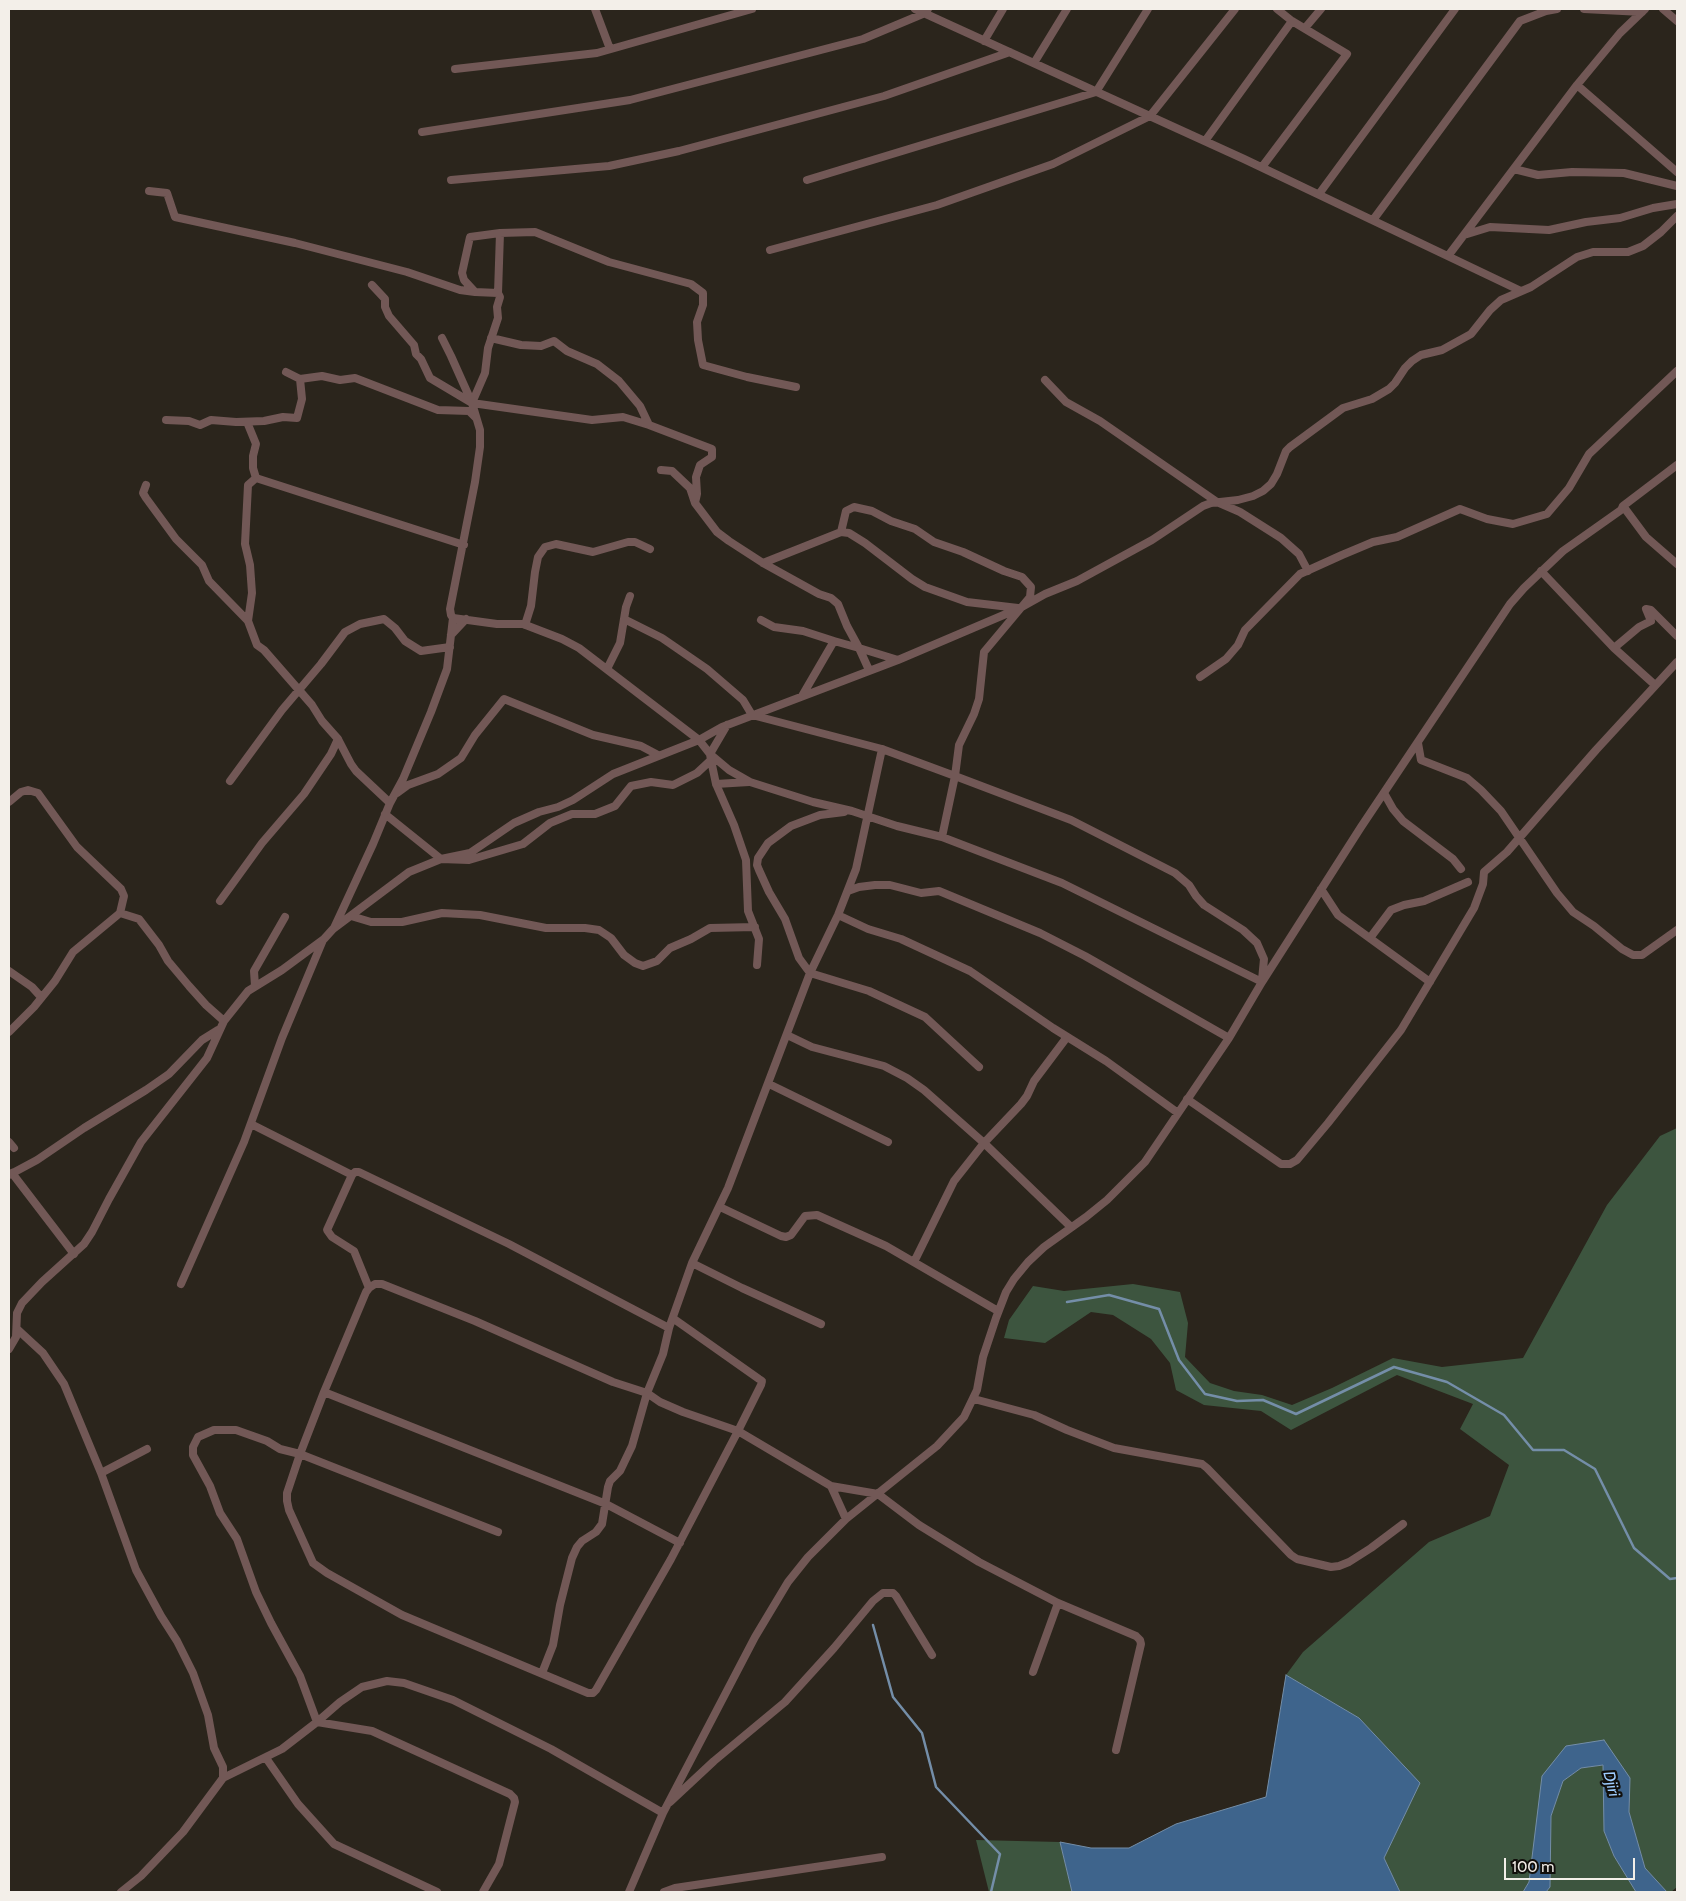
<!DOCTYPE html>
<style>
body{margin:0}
#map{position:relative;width:1686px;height:1901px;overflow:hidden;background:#2b251c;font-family:Cabin,sans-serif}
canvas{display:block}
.frame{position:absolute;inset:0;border:10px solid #f3efe9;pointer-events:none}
.scale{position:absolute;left:1504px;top:1858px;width:131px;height:22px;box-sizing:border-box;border:2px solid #f3efe9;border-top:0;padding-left:6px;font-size:15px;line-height:18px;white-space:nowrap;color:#f3efe9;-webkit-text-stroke:4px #110f0b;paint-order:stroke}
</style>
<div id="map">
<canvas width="1686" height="1901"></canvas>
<div class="frame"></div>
<div class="scale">100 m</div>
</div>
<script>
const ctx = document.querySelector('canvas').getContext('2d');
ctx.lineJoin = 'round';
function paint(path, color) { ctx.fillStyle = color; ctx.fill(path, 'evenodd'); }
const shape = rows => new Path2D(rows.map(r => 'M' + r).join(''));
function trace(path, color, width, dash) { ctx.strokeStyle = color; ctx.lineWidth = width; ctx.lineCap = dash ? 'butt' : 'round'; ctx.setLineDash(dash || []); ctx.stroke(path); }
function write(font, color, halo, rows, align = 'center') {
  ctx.font = font + ' Cabin,sans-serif'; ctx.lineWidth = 4.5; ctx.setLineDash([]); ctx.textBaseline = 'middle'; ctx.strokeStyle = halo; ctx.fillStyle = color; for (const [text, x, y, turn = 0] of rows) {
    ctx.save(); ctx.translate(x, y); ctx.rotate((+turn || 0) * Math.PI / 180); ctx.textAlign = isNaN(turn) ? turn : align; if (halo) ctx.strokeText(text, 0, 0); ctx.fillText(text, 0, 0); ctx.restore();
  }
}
paint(shape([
 [1677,1128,1677,1887,1671,1892,1667,1892,1645,1868,1629,1812,1630,1778,1566,1746,1529,1882,1523,1892,1400,1892,1384,1858,1419,1783,1359,1718,1286,1675,1303,1652,1429,1542,1490,1516,1509,1465,1460,1429,1473,1404,1397,1375,1291,1430,1261,1411,1204,1405,1176,1390,1170,1363,1151,1339,1113,1315,1091,1312,1045,1343,1004,1338,1009,1320,1033,1286,1064,1291,1133,1284,1180,1292,1188,1323,1185,1357,1210,1383,1234,1391,1262,1395,1292,1405,1332,1388,1393,1358,1442,1367,1523,1358,1607,1205,1660,1136],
 [1604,1765,1604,1831,1614,1856,1636,1892,1546,1892,1550,1887,1551,1816,1563,1781,1581,1768],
 [976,1840,1060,1842,1072,1892,989,1892]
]), '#3d553f');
const water = shape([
 [1286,1675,1359,1718,1420,1783,1384,1858,1400,1892,1072,1892,1060,1842,1091,1848,1129,1848,1176,1824,1266,1797,1286,1675],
 [1604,1740,1630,1778,1629,1812,1645,1868,1667,1892,1636,1892,1614,1856,1604,1831,1603,1765,1581,1768,1563,1781,1551,1816,1550,1887,1546,1892,1523,1892,1529,1882,1542,1776,1566,1746,1604,1740]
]);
paint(water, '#3e648c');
trace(water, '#748ea8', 1);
trace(shape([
 [1067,1302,1109,1295,1159,1309,1179,1360,1205,1394,1237,1401,1263,1400,1296,1414,1394,1367,1447,1382,1504,1415,1533,1450,1564,1450,1595,1469,1634,1548,1670,1579,1677,1578],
 [873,1625,893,1697,922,1733,936,1787,1000,1854,991,1892]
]), '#748ea8', 2.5);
trace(shape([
 [595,9,610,49],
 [915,9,1244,159,1521,291],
 [1584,9,1642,12],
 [1663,9,1677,21],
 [1305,28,1321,9],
 [984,41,1003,9],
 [1034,63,1067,9],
 [455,69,597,53,752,9],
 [1577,85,1677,172],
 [422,132,630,100,863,39,925,13,928,9],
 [1205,141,1292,21],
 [1262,167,1347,54,1292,21,1277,9],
 [1514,169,1538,175,1572,172,1624,173,1677,186],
 [451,180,609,166,679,151,884,96,1010,52],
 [807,180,1096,92,1148,9],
 [149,191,167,193,175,217,295,243,407,272,460,290,475,292],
 [1319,194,1455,9],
 [1373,220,1520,21,1546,11,1557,9],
 [500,233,535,232,609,262,691,284,703,293,703,305,697,322,698,340,703,365,747,377,796,387],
 [1464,235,1490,227,1549,230,1586,222,1620,218,1653,208,1677,204],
 [770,250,937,205,1053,164,1150,116,1235,9],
 [1448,256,1577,85,1620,33,1645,9],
 [372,285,385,299,385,307,389,316,414,345,416,354,421,359,430,378,472,403,592,420,623,417,649,425,640,406,619,381,597,364,567,351,554,341,541,346,521,345,491,338],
 [442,338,451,356,472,403,480,430,480,447,475,482,450,609,451,615,453,618,497,624,523,624,562,639,579,648,699,740,710,754,729,770,750,782,813,802,852,811,897,826,942,837,1062,883,1262,982],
 [300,379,322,376,340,380,355,378,438,410,469,411,476,418],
 [1045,380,1066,402,1100,421,1217,502,1240,512,1281,538,1299,554,1308,571],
 [472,403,485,373,488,348,498,318,497,307,500,297,498,293,475,292,464,280,462,273,470,237,500,233,498,293],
 [166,420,189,421,200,425,211,420,236,422,264,421,283,417,297,418,302,399,300,379,286,372],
 [247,422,256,444,253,456,253,468,256,478],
 [649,425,712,449,712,457,700,465,696,477,697,494,695,503,690,488,672,471,661,470],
 [146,485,143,493,146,498,176,539,202,565,209,581,248,621,257,645,264,650,312,705,322,721,338,739,351,764,356,771,390,803],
 [695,503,717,532,729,541,763,563,819,594,831,598,838,604,847,626,859,648,898,660],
 [1623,506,1646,537,1677,564],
 [841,532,846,511,854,507,872,511,891,521,915,529,934,542,963,552,1004,571,1022,577,1031,587,1030,597,984,652,979,699,974,714,959,745,955,776,942,837],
 [763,563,841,532,849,533,865,543,912,579,925,587,967,602,1018,608],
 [1541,571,1614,648,1655,685],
 [624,619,662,638,707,669,743,700,752,715,882,749,955,776,1071,820,1175,873,1189,885,1196,896,1204,905,1243,930,1257,943,1264,959,1262,980],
 [761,620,774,627,803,631,834,641],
 [248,621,252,593,250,565,245,544,248,485,256,478,464,545],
 [525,625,531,606,535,572,538,557,545,547,556,544,593,552,628,542,635,542,650,549],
 [451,635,466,619],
 [1614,648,1639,627,1651,621,1646,609,1651,610,1677,636],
 [607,669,620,643,626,607,630,596],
 [1200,677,1226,659,1238,645,1245,630,1300,574,1342,555,1373,542,1397,537,1460,509,1487,519,1513,524,1547,514,1569,488,1589,454,1677,371],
 [802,696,834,641,859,648,869,670],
 [727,725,710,754,711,760,716,784,734,825,746,860,748,911,759,939,757,965],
 [1418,743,1421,760,1467,778,1481,790,1501,811,1557,893,1573,912,1594,926,1622,949,1633,955,1642,955,1677,930],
 [230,781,282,710,321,664,345,632,360,624,384,619,395,628,405,641,421,651,450,647],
 [716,784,749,782],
 [397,793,408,785,438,774,461,758,475,735,504,699,593,735,641,746,658,755],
 [1384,793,1393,809,1403,821,1453,859,1461,869],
 [9,802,21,792,28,790,38,793,77,847,121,889,124,896,120,913,73,952,55,981,34,1007,9,1032],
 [844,812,820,815,791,826,768,843,758,858,757,865,759,870,769,892,785,919,799,958,810,973,869,991,925,1017,979,1067],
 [385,814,441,859,469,860,523,844,550,823,572,814,595,814,615,806,631,786,651,782,673,785,697,773,711,760],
 [1321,889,1338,915,1430,982],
 [848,891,859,887,875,885,890,885,921,893,939,891,1040,933,1085,956,1229,1038],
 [220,901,262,843,304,794,331,754,338,739],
 [120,913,139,919,159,945,168,961,189,986,206,1005,224,1021],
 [838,915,868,929,901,939,970,971,1053,1028,1106,1061,1178,1113],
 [351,916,371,922,402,922,442,913,480,915,546,928,585,928,599,930,611,938,624,955,635,963,643,966,657,961,670,948,691,939,710,928,755,927],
 [334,928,373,844,390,803,403,779,431,712,447,669,453,618],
 [1370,938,1391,910,1404,905,1424,901,1468,882],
 [9,971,32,987,41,997],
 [255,986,254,971,285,917],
 [787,1035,812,1047,884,1066,907,1078,924,1090,984,1143,1071,1227],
 [769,1084,888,1142],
 [1187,1099,1281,1164,1290,1164,1297,1160,1328,1123,1401,1030,1474,908,1483,884,1484,872,1507,852,1596,750,1677,662],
 [251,1124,352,1175],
 [9,1142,14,1148],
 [12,1173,74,1254],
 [9,1175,37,1160,84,1128,146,1090,169,1074,202,1040,218,1030],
 [720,1207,781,1236,786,1237,791,1235,805,1216,817,1215,886,1246,998,1311],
 [914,1262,954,1181,984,1143,1021,1104,1027,1096,1034,1081,1067,1037],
 [692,1263,742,1288,821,1324],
 [181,1284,244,1142,282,1038,323,940],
 [369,1288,354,1251,332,1237,327,1230,352,1175,355,1172,359,1172,509,1244,669,1328],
 [674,1319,759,1379,762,1381,761,1385,738,1431,671,1559,596,1690,593,1693,588,1693,402,1615,327,1573,313,1563,289,1510,287,1501,287,1493,300,1454,324,1392,366,1292,369,1288,375,1284,382,1284,475,1321,613,1382,647,1393,660,1402,683,1412,738,1431,831,1486,846,1519],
 [17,1329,43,1353,64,1384,101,1473,136,1570,161,1616,177,1641,193,1673,208,1715,214,1748,223,1767,223,1778],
 [9,1349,16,1337,17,1313,22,1303,42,1282,84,1244,92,1232,109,1199,141,1142,207,1058,224,1021,248,991,282,970,324,939,333,929,409,872,441,859,470,853,514,823,539,812,558,807,573,800,613,774,699,740,722,727,898,660,1020,608,1045,594,1077,581,1152,540,1203,506,1211,503,1238,500,1253,496,1263,491,1271,484,1277,474,1286,451,1290,447,1343,408,1372,399,1389,389,1395,383,1405,368,1412,361,1421,355,1442,350,1471,334,1490,310,1501,300,1531,287,1577,257,1593,252,1628,252,1643,246,1661,232,1677,216],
 [324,1392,606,1504,680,1543],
 [974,1399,1034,1415,1067,1430,1114,1448,1202,1464,1207,1468,1291,1555,1297,1559,1331,1567,1339,1566,1349,1562,1371,1548,1403,1524],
 [101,1473,147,1449],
 [831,1486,878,1494,919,1525,979,1562,1058,1603,1136,1636,1140,1640,1141,1644,1116,1750],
 [1033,1672,1058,1603],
 [542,1673,553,1645,560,1605,572,1558,577,1547,582,1541,596,1532,602,1524,608,1487,610,1481,620,1471,632,1446,647,1393,663,1354,669,1328,692,1263,728,1188,810,973,838,915,856,869,882,749],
 [266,1758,298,1804,334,1844,437,1892],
 [670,1802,714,1761,785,1702,834,1648,873,1601,883,1593,893,1593,896,1596,932,1655],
 [121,1892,141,1876,183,1832,223,1778,282,1749,317,1722,340,1702,362,1687,387,1681,404,1683,453,1700,551,1749,663,1813],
 [483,1892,499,1864,515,1802,514,1798,510,1794,372,1731,317,1722,300,1676,271,1623,256,1592,237,1539,220,1513,210,1486,193,1455,193,1447,198,1437,214,1430,236,1430,267,1441,280,1449,300,1454,498,1532],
 [629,1892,663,1813,755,1637,788,1582,808,1557,846,1519,937,1446,964,1417,977,1390,983,1357,996,1318,1006,1292,1014,1279,1028,1262,1044,1247,1086,1217,1107,1200,1145,1162,1229,1038,1262,982,1361,827,1510,604,1524,588,1563,551,1621,510,1623,506,1677,465],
 [664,1892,675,1888,882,1857]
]), '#725856', 8);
write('italic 16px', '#9eccfe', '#110f0b', [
 ["Djiri",1611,1784,76]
]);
</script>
